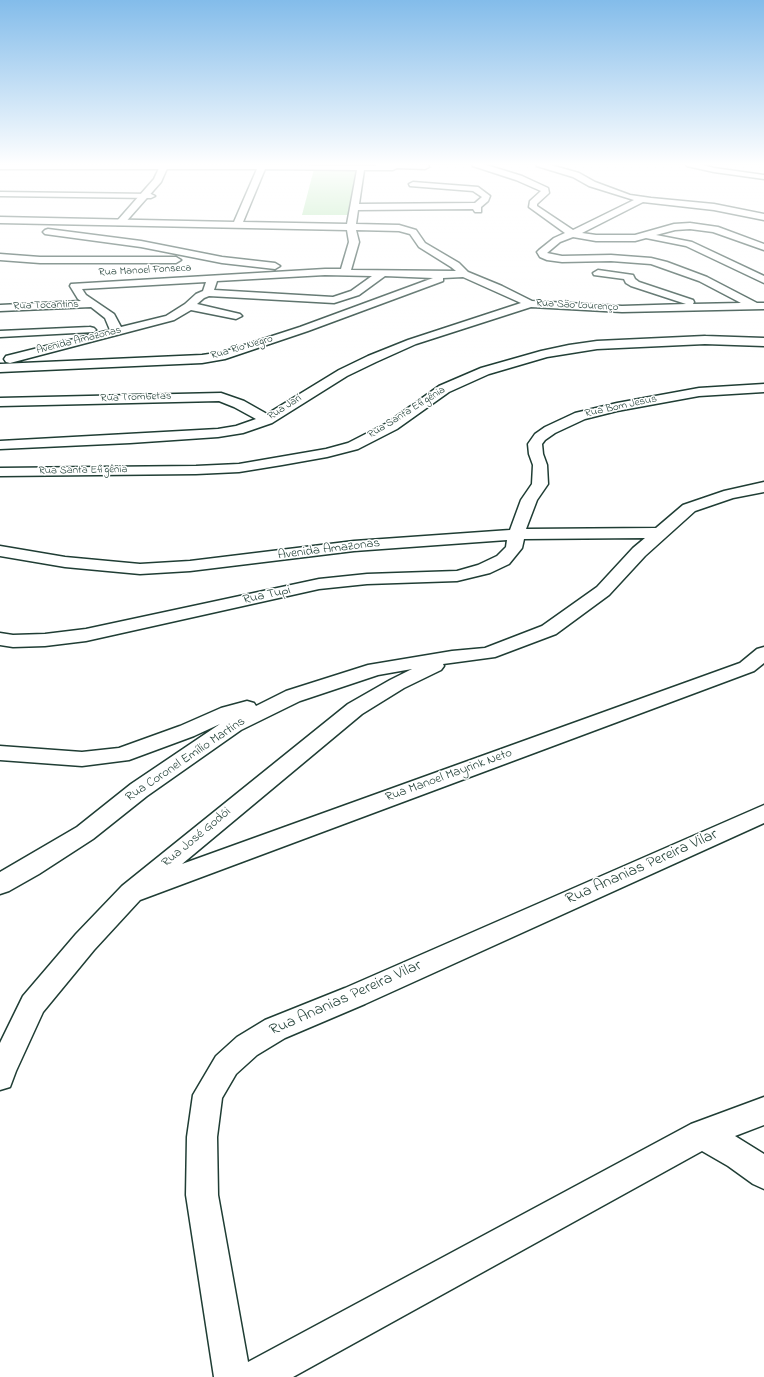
<!DOCTYPE html>
<meta charset="utf-8">
<style>
body{margin:0}
canvas{display:block;background:#fff}
</style>
<canvas width="764" height="1377"></canvas>
<script>
const ctx = document.querySelector('canvas').getContext('2d');
ctx.lineJoin = 'round';
function paint(path, color) { ctx.fillStyle = color; ctx.fill(path, 'evenodd'); }
const shape = rows => new Path2D(rows.map(r => 'M' + r).join(''));
function trace(path, color, width, dash) { ctx.strokeStyle = color; ctx.lineWidth = width; ctx.lineCap = dash ? 'butt' : 'round'; ctx.setLineDash(dash || []); ctx.stroke(path); }
function write(font, color, halo, rows, align = 'center') {
  ctx.font = font + ' "Indie Flower",sans-serif'; ctx.lineWidth = 3; ctx.setLineDash([]); ctx.textBaseline = 'middle'; ctx.strokeStyle = halo; ctx.fillStyle = color; for (const [text, x, y, turn = 0] of rows) {
    ctx.save(); ctx.translate(x, y); ctx.rotate((+turn || 0) * Math.PI / 180); ctx.textAlign = isNaN(turn) ? turn : align; if (halo) ctx.strokeText(text, 0, 0); ctx.fillText(text, 0, 0); ctx.restore();
  }
}
paint(shape([
 [314,169,357,169,351,215,302,215]
]), '#a6e0a5');
const minor = shape([
 [168,164,376,166,376,164,405,164,428,165,429,167,425,169,397,168,393,170,364,170,359,204,475,203,482,197,473,191,410,186,409,184,413,182,478,187,490,196,488,201,481,207,481,212,475,212,473,209,358,210,356,224,399,225,416,230,425,243,459,263,468,272,502,286,532,301,622,306,686,304,631,286,626,283,624,279,594,275,593,273,598,270,633,275,635,279,639,282,693,300,694,302,693,304,741,303,699,281,651,264,611,261,562,262,547,260,540,257,537,252,539,250,554,238,565,233,529,207,530,201,541,191,516,180,473,166,472,164,483,164,522,176,548,188,549,193,537,204,537,206,573,230,634,200,589,186,573,177,537,166,536,164,547,164,579,173,595,182,630,195,651,198,714,204,764,214,764,220,714,210,643,202,582,233,596,235,635,235,674,224,690,223,718,227,764,244,764,250,713,232,690,229,675,230,656,235,692,242,764,276,764,283,686,246,646,238,635,241,596,241,573,237,560,242,547,253,562,256,611,255,651,258,667,262,707,277,757,303,764,303,764,309,622,312,531,307,416,344,376,362,347,376,272,423,243,433,218,437,130,443,0,449,0,441,218,429,236,426,256,419,234,407,219,401,0,406,0,398,221,393,244,401,267,414,339,370,368,356,408,340,521,303,463,277,443,278,443,281,308,331,225,359,202,363,0,372,0,364,202,355,223,352,300,327,433,278,385,276,359,295,334,303,209,296,204,298,197,304,240,314,242,316,236,319,191,310,174,320,10,363,6,362,4,359,6,356,110,330,105,318,91,307,0,311,0,305,81,301,78,299,70,286,71,284,325,269,341,269,349,242,347,230,0,223,0,217,234,222,257,169,0,169,0,165,168,164],
 [265,169,357,170,347,224,243,222,265,169],
 [356,230,399,231,410,234,419,247,451,267,456,271,351,270,359,242,356,230],
 [325,275,372,276,351,291,333,297,214,290,217,281,325,275],
 [206,282,203,291,196,294,185,304,166,316,121,327,114,314,86,295,82,289,206,282],
 [686,164,699,164,714,168,764,175,764,179,714,172,687,166,686,164],
 [0,192,151,194,155,196,151,198,0,196,0,192],
 [48,229,141,241,222,257,275,263,280,266,275,269,222,263,141,247,45,234,43,232,45,230,48,229],
 [0,254,40,257,176,257,181,260,176,263,40,263,0,260,0,254],
 [90,327,94,328,96,330,94,332,0,337,0,331,90,327],
 [705,336,764,338,764,346,705,344,597,349,547,357,489,374,449,392,397,429,358,449,327,457,282,465,239,472,196,474,0,476,0,468,196,466,239,464,326,449,348,443,387,423,439,386,481,368,541,351,569,345,597,341,705,336],
 [764,384,764,392,699,396,617,411,585,419,555,433,545,440,542,444,543,454,547,465,548,484,537,500,526,529,656,528,683,505,724,491,764,482,764,492,733,498,695,511,645,556,609,595,556,634,495,657,443,664,444,666,441,670,404,688,362,714,182,864,740,663,757,649,764,647,764,663,754,671,140,900,94,950,43,1012,16,1071,10,1087,0,1090,0,1043,23,996,76,934,122,886,348,704,390,680,412,669,378,675,300,701,241,730,147,796,93,839,39,874,9,891,0,894,0,872,77,827,131,784,220,724,194,736,129,760,82,766,0,760,0,746,82,752,119,748,180,726,221,708,247,701,254,703,256,706,286,691,368,665,452,651,485,648,542,626,597,587,633,548,645,538,524,539,522,548,509,564,490,573,457,581,367,584,319,589,86,641,45,646,13,647,0,645,0,633,13,635,45,634,86,629,319,579,367,574,457,571,478,565,497,556,506,547,507,540,354,551,190,571,140,574,65,567,0,556,0,546,65,557,140,564,190,561,354,541,510,530,521,500,532,484,533,465,529,454,528,444,535,434,545,427,575,413,617,403,699,388,764,384],
 [764,805,764,823,365,1004,285,1038,257,1055,236,1074,222,1098,217,1137,218,1195,248,1362,691,1124,764,1097,764,1125,735,1136,764,1154,764,1189,753,1184,728,1166,702,1151,293,1377,214,1377,186,1195,187,1137,193,1095,216,1056,237,1037,265,1020,345,988,764,805]
]);
const tertiary = shape([
 [161,164,169,164,161,182,123,225,117,225,115,223,117,221,154,179,161,164]
]);
trace(minor, '#1f3d34', 3);
trace(tertiary, '#1f3d34', 3);
paint(minor, '#fff');
paint(tertiary, '#fff');
const sky = ctx.createLinearGradient(0, 0, 0, 357);
sky.addColorStop(0, '#83bcea');
sky.addColorStop(0.46, '#fff');
sky.addColorStop(1, '#ffffff00');
ctx.fillStyle = sky;
ctx.fillRect(0, 0, 764, 357);
write('11px', '#1f3d34', '#fff', [
 ["Rua Manoel Fonseca",145,271,-3],
 ["Rua Tocantins",46,306,-2],
 ["Rua São Lourenço",577,306,3],
 ["Avenida Amazonas",79,341,-14],
 ["Rua Rio Negro",242,348,-16],
 ["Rua Trombetas",136,398,-2],
 ["Rua Bom Jesus",621,407,-12],
 ["Rua Jarí",285,408,-33],
 ["Rua Santa Efigênia",407,413,-32],
 ["Rua Santa Efigênia",83,471,-1]
]);
write('13px', '#1f3d34', '#fff', [
 ["Avenida Amazonas",329,550,-7],
 ["Rua Tupi",267,596,-12],
 ["Rua Coronel Emílio Martins",186,760,-34],
 ["Rua Manoel Mayrink Neto",449,776,-20],
 ["Rua José Godói",197,838,-40]
]);
write('16px', '#1f3d34', '#fff', [
 ["Rua Ananias Pereira Vilar",642,868,-24],
 ["Rua Ananias Pereira Vilar",346,999,-24]
]);
</script>
